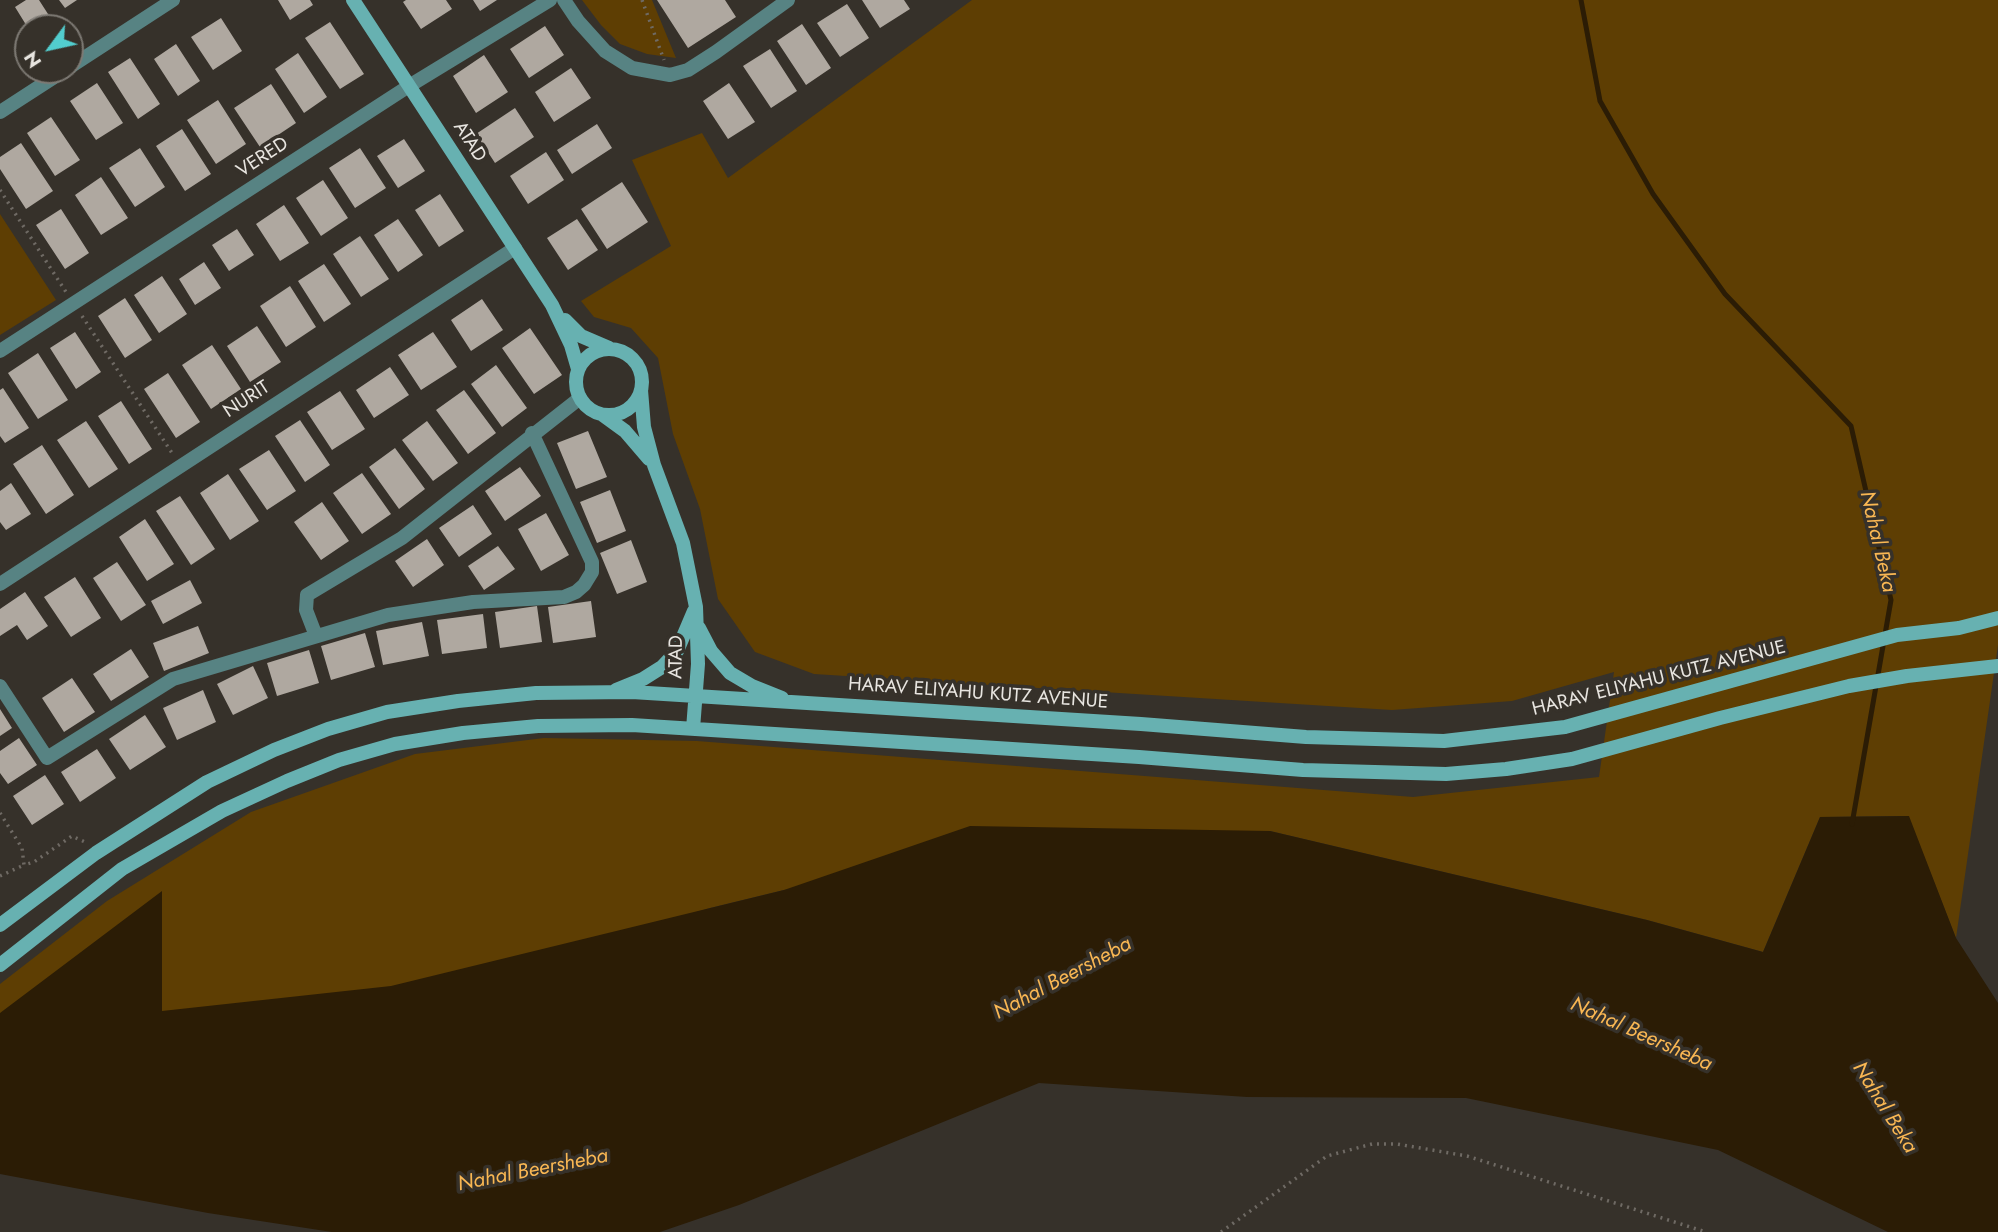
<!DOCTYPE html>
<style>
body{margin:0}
#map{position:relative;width:1998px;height:1232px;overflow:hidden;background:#36312a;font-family:Jost,sans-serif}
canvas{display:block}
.north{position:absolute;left:14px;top:14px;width:70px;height:70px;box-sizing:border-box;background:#36312a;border:2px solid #7d7973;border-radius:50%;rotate:237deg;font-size:19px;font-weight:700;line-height:28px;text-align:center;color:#e8e5e0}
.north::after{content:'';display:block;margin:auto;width:24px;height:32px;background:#52cdce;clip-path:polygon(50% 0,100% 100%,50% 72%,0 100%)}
</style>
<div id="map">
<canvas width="1998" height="1232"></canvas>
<div class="north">N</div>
</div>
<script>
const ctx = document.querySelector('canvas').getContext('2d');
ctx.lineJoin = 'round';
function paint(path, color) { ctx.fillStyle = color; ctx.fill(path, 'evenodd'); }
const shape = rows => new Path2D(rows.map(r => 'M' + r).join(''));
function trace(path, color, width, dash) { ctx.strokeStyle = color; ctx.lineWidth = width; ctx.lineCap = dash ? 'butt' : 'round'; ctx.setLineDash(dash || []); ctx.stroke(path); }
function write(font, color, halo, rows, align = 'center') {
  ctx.font = font + ' Jost,sans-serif'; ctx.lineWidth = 7; ctx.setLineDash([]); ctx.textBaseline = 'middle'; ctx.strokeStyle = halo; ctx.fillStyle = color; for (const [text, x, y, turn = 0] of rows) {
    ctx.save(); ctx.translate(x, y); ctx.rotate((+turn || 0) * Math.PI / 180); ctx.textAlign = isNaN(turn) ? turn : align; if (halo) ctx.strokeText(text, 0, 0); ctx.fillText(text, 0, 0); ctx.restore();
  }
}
paint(shape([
 [582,0,652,0,676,58,647,54,620,44,601,25],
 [972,0,1998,0,1998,645,1956,938,1908,816,1820,817,1763,952,1647,920,1270,831,784,890,710,908,306,1028,0,1038,0,984,107,901,251,812,415,754,544,738,697,741,1413,797,1599,777,1614,672,1512,701,1392,710,814,674,755,652,718,599,700,509,673,434,658,358,631,328,594,317,581,301,671,246,632,160,702,133,728,178],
 [0,214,56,300,0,335]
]), '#5e3e03');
paint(shape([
 [1909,816,1956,938,1998,1003,1998,1232,1888,1232,1718,1150,1466,1098,1247,1097,1039,1083,739,1205,660,1232,332,1232,208,1213,0,1174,0,1013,162,891,162,1011,391,986,784,890,970,826,1270,831,1647,920,1763,952,1820,817]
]), '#2b1c05');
trace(shape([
 [1581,0,1600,101,1653,194,1725,294,1851,426,1891,600,1852,824]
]), '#2b1c05', 5);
paint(shape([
 [26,0,39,0,57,28,28,28,15,7],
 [59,0,77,0,65,8],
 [278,0,310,0,313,5,290,20],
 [406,0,446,0,452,9,421,29,403,2],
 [473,0,497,0,480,11],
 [657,0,725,0,736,17,688,48],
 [862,0,904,0,910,9,880,28],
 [847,4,869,38,840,57,817,23],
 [221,18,242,51,213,70,191,37],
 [330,22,364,74,340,89,305,38],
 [802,24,831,68,806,85,777,41],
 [545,26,564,55,529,78,510,49],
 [176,44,200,81,178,96,154,59],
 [770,49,797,91,771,108,743,66],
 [298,53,327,97,304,113,275,69],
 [484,55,508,92,476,113,453,76],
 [130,58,160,104,138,119,108,72],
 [571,68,591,98,554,122,535,92],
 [97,83,123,123,96,140,70,101],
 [729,83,755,122,728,139,703,101],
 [271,84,296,123,260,147,234,108],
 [218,100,246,144,216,164,187,120],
 [515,108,534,137,495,163,476,134],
 [51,117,80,160,55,176,27,133],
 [597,124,612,148,572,174,557,150],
 [182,129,211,174,185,191,156,146],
 [404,139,425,171,398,188,377,156],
 [21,143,53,191,26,209,0,169,0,157],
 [140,148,165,187,135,207,109,168],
 [360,148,386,188,355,208,329,168],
 [546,152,564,180,528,204,510,176],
 [101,177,128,218,101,235,75,195],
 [323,180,348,218,321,236,296,198],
 [622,182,648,222,607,249,581,209],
 [440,194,464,231,439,247,415,210],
 [284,205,309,243,280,261,256,224],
 [61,209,89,253,65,269,36,225],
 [398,219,423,255,398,272,374,235],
 [577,219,598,250,568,270,547,238],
 [237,229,254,255,229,271,212,245],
 [360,236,389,279,361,297,333,254],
 [204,262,221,288,195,305,179,279],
 [324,264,351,304,324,322,298,281],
 [162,276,187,314,159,333,134,295],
 [290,286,316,327,286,347,260,306],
 [125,298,152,340,125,358,98,316],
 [482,299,503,330,471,351,451,320],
 [257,326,281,362,250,382,227,346],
 [530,328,562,375,534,394,502,348],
 [75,332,101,372,76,389,50,348],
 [433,332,457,367,421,390,398,355],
 [212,345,241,389,211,409,182,365],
 [38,353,68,400,38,419,8,373],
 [496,365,527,408,502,427,471,384],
 [390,367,409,395,374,418,356,390],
 [168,373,200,422,176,438,144,389],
 [3,388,29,428,5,443,0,436,0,390],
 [464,390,496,433,468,454,436,410],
 [340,391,365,429,332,450,307,412],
 [121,401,152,449,129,464,98,416],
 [300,420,330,465,305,482,275,436],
 [86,421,118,469,89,488,57,440],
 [427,421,458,463,433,481,402,440],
 [588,431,607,477,576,489,557,443],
 [42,445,74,495,46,514,13,464],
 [395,448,425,489,399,509,369,467],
 [269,450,296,491,267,510,239,469],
 [520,467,541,496,505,521,485,491],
 [362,473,391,514,362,534,333,493],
 [228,474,259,521,230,540,200,493],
 [11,483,31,514,6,530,0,522,0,491],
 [610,490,626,531,597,543,580,502],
 [180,496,215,549,191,565,156,511],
 [322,502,349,541,321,560,294,522],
 [473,505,492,534,459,557,439,528],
 [546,513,569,555,541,571,518,529],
 [145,519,174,564,147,581,119,537],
 [427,539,444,565,413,587,395,561],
 [631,540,647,582,617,594,600,553],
 [498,546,515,569,484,590,468,566],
 [117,562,146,605,121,621,93,578],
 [75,577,101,618,71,637,44,597],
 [190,580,202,603,163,624,151,601],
 [25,592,48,626,27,640,17,625,0,636,0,609],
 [591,601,596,637,553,643,548,607],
 [537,606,542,642,500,648,495,612],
 [483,614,487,648,442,654,437,620],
 [422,622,429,656,383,665,376,631],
 [198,626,209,653,164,671,153,643],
 [365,633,375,667,331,680,321,646],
 [131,649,149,677,111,701,93,674],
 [309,650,319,683,277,696,267,663],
 [253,666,268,698,233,715,217,684],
 [72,678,95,712,64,732,42,698],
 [203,690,216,722,177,740,163,708],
 [0,709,12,728,0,736],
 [145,715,166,747,130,770,109,739],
 [19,738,37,765,8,784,0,773,0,751],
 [97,749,116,778,80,802,61,772],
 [45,775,64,804,32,825,13,796]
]), '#afa8a0');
trace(shape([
 [642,0,664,60],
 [0,190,66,292],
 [82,316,172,453],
 [0,813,22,848,24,865,34,862,72,836,87,843],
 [0,876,24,865],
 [1221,1232,1327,1156,1372,1144,1397,1144,1467,1156,1706,1232]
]), '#6f6a64', 3.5, [2, 5]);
trace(shape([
 [564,0,578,21,605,51,632,68,670,75,688,70,716,52,788,0],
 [70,67,173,0],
 [0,112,65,70],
 [0,351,409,86,550,0],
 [0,584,515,248],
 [316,636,306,610,307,595,402,538,580,398],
 [0,686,47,758,173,679,388,615,473,602,564,597,576,592,584,585,592,572,592,562,532,433]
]), '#578383', 14);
trace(shape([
 [353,0,552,305,571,345,578,369],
 [565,320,581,336,609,348],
 '576 382a33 33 0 1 1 66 0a33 33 0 1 1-66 0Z',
 [641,390,644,427,654,465,683,543,696,607,698,664,693,729],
 [603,415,625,431,649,459],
 [699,628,711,651,730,673,752,686,782,698],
 [616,690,643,679,662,667,677,651,694,611],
 [0,925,96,853,207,782,274,750,328,729,387,712,458,701,536,693,632,692,1141,724,1306,737,1444,741,1565,727,1897,635,1959,628,1998,618],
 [0,965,122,869,222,811,287,781,339,760,395,744,463,733,538,726,632,725,1139,757,1303,770,1446,774,1506,769,1572,759,1720,718,1849,686,1907,676,1998,666]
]), '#67b1b1', 14);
write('19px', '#e8e5e0', '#36312a', [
 ["ATAD",469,142,57],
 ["VERED",263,158,-33],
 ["NURIT",247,400,-33],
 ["ATAD",677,657,-89],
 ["HARAV ELIYAHU KUTZ AVENUE",1659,679,-14],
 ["HARAV ELIYAHU KUTZ AVENUE",978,694,4]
]);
write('italic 21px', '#f9b753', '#36312a', [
 ["Nahal Beka",1877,542,77],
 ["Nahal Beersheba",1063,979,-28],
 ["Nahal Beersheba",1641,1035,24],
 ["Nahal Beka",1884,1108,58],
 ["Nahal Beersheba",533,1171,-11]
]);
</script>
